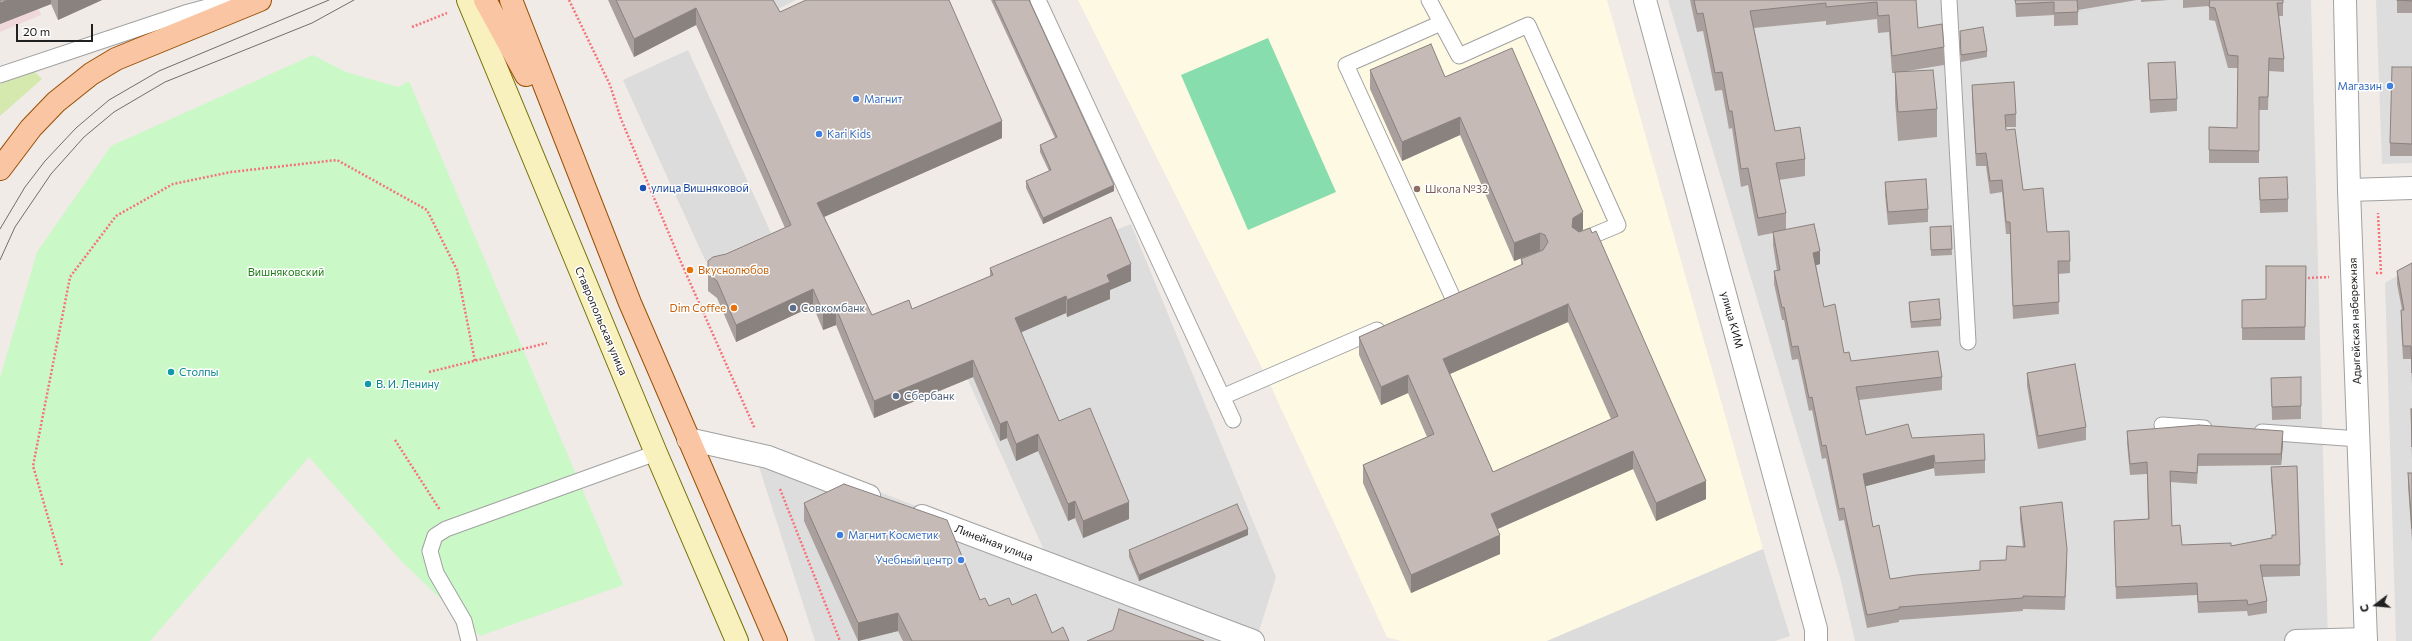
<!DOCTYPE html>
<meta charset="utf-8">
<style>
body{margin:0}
#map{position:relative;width:2412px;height:641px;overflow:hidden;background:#f0ebe7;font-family:Commissioner,sans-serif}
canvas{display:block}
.north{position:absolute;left:2356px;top:585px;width:40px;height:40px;-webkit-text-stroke:3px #fff;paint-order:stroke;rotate:254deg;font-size:11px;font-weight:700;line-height:16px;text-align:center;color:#202020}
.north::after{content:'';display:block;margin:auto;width:14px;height:18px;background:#202020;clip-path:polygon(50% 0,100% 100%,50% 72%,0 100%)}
.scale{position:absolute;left:16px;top:24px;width:77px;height:18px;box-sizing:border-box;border:2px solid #202020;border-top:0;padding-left:5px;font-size:12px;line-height:14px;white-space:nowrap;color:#202020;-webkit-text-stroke:3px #fff;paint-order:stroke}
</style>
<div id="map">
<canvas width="2412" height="641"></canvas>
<div class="north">С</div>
<div class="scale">20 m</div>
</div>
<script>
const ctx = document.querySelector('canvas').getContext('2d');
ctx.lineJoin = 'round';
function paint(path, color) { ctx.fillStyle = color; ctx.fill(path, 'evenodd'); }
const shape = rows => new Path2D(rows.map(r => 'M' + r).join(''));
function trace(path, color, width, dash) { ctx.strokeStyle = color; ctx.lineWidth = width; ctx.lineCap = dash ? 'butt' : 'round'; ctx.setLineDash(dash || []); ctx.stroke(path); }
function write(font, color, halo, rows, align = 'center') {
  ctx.font = font + ' Commissioner,sans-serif'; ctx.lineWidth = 3; ctx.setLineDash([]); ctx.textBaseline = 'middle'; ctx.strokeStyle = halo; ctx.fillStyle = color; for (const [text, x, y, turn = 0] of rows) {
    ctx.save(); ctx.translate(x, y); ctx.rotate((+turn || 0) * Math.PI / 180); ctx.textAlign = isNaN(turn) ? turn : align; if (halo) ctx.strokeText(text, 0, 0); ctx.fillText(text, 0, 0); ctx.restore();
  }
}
paint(shape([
 [1668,0,2311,0,2328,641,1855,641,1840,577],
 [2376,0,2412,0,2412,163,2382,164],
 [1131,224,1276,577,1256,641,815,641,751,442,1047,557,934,304],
 [2412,267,2412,641,2396,641,2385,283]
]), '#dedddd');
paint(shape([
 [0,0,35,0,41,15,0,32]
]), '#f0d7da');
paint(shape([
 [1078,0,1607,0,1763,549,1547,641,1401,641,1387,637,1267,378]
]), '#fef9e2');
paint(shape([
 [33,70,42,79,0,116,0,84]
]), '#d5e9ae');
paint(shape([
 [313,55,346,72,398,87,409,81,623,585,480,636,402,562,309,457,150,641,0,641,0,378,37,252,111,146]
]), '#caf8c6');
paint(shape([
 [1268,38,1336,192,1248,230,1181,75]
]), '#87ddad');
paint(shape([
 [773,0,796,0,778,9],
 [688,50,771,233,706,262,623,80],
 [1763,549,1790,636,1775,641,1547,641]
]), '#dcdcdc');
const service = shape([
 [1038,0,1233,420],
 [1429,0,1459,56,1528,25,1618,225,1580,241],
 [1949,0,1968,342],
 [1441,23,1346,65,1453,298],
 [0,75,185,13,233,0],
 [1222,397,1377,330],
 [2162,425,2204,428],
 [2262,432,2359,439],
 [469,641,464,621,436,573,430,551,435,536,446,529,656,453]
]);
const minor = shape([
 [2349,190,2412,188],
 [688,439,768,457,869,496],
 [922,516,1253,641],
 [2296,641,2366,639]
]);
const tertiary = shape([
 [1645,0,1816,629,1816,641],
 [2345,0,2349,190,2366,641]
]);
const secondary = shape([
 [468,0,656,453,737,641]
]);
const primary = shape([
 [485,0,526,75],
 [511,0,630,303,776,641],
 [0,169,31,128,56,102,91,74,116,59,260,0]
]);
trace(service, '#a1a1a1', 17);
trace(minor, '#a1a1a1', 24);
trace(tertiary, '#a1a1a1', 24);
trace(secondary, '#767008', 24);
trace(primary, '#984e04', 24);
trace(shape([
 [569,0,610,85,621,119,680,260,755,429],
 [412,27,447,13],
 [2376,273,2381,273,2378,213],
 [2308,278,2329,277],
 [429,372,547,343],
 [395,440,440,510],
 [780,489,840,641],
 [62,565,33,466,70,277,116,216,173,184,231,172,337,160,427,210,457,270,475,361]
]), '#f6727a', 2.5, [2, 2]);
trace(service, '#fff', 15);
trace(minor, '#fff', 22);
trace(tertiary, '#fff', 22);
trace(secondary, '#f8f1bd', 22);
trace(primary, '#fac5a2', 22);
trace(shape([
 [0,229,25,187,45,161,76,128,109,100,159,71,329,0],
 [0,260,15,227,51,174,84,137,114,112,165,82,312,23,354,0]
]), '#6e6e6e', 1);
paint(shape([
 [0,0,102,0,58,20,51,4,0,24],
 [608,0,773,0,780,12,1002,138,824,217,872,315,912,309,990,276,990,268,1131,281,1110,290,1110,299,1067,317,1066,313,1021,332,1059,421,1129,519,1083,538,1075,518,1068,521,1038,451,1016,461,1007,438,1000,441,973,377,874,418,836,325,823,330,813,306,736,342,717,298,708,291,708,261,726,254,785,228,696,25,634,57],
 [991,0,1029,0,1114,191,1043,224,1026,188,1026,181,1049,171,1040,152,1040,145,1055,138],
 [1690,0,1916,0,1918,28,1944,47,1944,65,1901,72,1937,109,1937,137,1898,141,1895,101,1895,73,1892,73,1889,32,1878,33,1877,19,1826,25,1826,21,1754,28,1775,131,1805,159,1805,176,1779,180,1786,213,1786,230,1820,264,1816,265,1824,307,1844,353,1851,361,1942,377,1942,390,1859,400,1866,435,1912,438,1985,460,1985,473,1935,476,1934,468,1865,486,1873,527,1890,579,1980,570,1980,561,2006,560,2023,547,2020,520,2020,507,2067,562,2065,610,2023,609,2023,611,1899,620,1899,622,1867,628,1844,520,1839,521,1826,458,1822,459,1812,410,1809,411,1798,359,1792,360,1784,320,1782,320,1774,284,1774,271,1777,271,1773,245,1773,233,1758,236,1748,185,1741,187,1732,128,1729,129,1722,90,1715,91,1703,31,1697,32],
 [2015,0,2137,0,2078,10,2078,25,2054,26,2054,15,2016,17],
 [2141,0,2169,0,2141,2],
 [2183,0,2283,0,2283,16,2279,16,2284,59,2284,72,2269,71,2268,110,2259,110,2259,163,2209,163,2209,127,2237,128,2238,68,2228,68,2215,21,2209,20,2209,6,2183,8],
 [2397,0,2412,0,2412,13,2397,13],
 [1960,31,1987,51,1987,57,1961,62],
 [2148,63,2177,99,2177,111,2150,113],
 [2412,67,2412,156,2390,156,2390,143],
 [1370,70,1445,77,1583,230,1581,231,1706,499,1656,521,1633,469,1497,529,1500,554,1411,593,1363,483,1363,465,1427,437,1408,393,1381,405,1359,355,1359,337,1521,265,1521,259,1540,251,1514,261,1460,135,1402,161,1370,89],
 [1568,322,1611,419,1493,472,1450,374],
 [1972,85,2016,114,2016,127,2006,127,2006,130,2023,190,2047,232,2070,261,2070,273,2058,274,2059,314,2013,319,2010,234,2006,234,2002,192,1990,194,1986,166,1976,166,1972,97],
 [2259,178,2288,199,2288,212,2260,213],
 [1885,182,1928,209,1928,222,1888,225,1885,195],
 [1951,226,1952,255,1931,256,1930,227],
 [2412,263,2412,386,2411,359,2403,359,2401,323,2401,310,2402,310,2397,284,2397,271],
 [2306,266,2305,340,2242,340,2242,300,2266,299],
 [1909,302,1941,319,1941,326,1911,328,1909,309],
 [2027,373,2086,427,2086,440,2038,449,2027,386],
 [2271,378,2301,406,2301,419,2272,420],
 [2411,409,2412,409,2412,460,2411,422],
 [2127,431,2283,443,2281,465,2198,466,2197,484,2170,482,2172,526,2182,545,2231,546,2272,538,2276,535,2271,479,2271,467,2300,565,2300,576,2262,577,2267,601,2267,613,2248,616,2247,611,2198,613,2197,595,2116,599,2114,521,2148,519,2147,474,2130,475,2127,443],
 [2408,473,2412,473,2412,542,2408,486],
 [804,503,980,600,989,606,1012,605,1052,633,1069,641,903,641,898,631,858,641,804,521],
 [1248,535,1139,581,1129,557,1129,550]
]), '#a9a09d');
paint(shape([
 [8,0,51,0,51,4,0,24,0,3],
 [58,0,102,0,58,20],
 [696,8,696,25,634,57,634,39],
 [1460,117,1460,135,1402,161,1402,142],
 [1002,121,1002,138,817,220,817,203],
 [1114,185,1114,191,1043,224,1043,218],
 [1583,212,1583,230,1573,236,1572,227,1573,218],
 [1540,233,1540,251,1514,261,1514,243],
 [1820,251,1820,264,1813,266,1813,253],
 [1131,264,1131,281,1110,290,1110,299,1067,317,1067,300,1107,275],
 [813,289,813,306,736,342,736,325],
 [1066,296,1066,313,1015,335,1015,318],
 [1568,304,1568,322,1443,377,1443,359],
 [836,308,836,325,823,330,823,312],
 [973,360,973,377,874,418,874,401],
 [1408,375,1408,393,1381,405,1381,387],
 [1007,421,1007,438,1000,441,1000,424],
 [2283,431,2283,443,2281,465,2281,454],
 [1038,434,1038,451,1016,461,1016,444],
 [1633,451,1633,469,1491,532,1491,514],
 [1934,455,1934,468,1863,487,1863,474],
 [1706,481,1706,499,1656,521,1656,503],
 [1075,501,1075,518,1068,521,1068,504],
 [1129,502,1129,519,1083,538,1083,521],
 [1248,529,1248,535,1139,581,1139,575],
 [1500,535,1500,554,1411,593,1411,575],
 [898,613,898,631,858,641,858,623]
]), '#8a827f');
const building = shape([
 [0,0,8,0,0,3,0,0],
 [616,0,773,0,780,12,806,0,949,0,1002,121,817,203,872,315,909,300,912,309,993,275,990,268,1111,217,1131,264,1107,275,1110,282,1067,300,1066,296,1015,318,1059,421,1090,408,1129,502,1083,521,1075,501,1068,504,1038,434,1016,444,1007,421,1000,424,973,360,874,401,836,308,823,312,813,289,736,325,717,281,708,274,708,261,713,257,726,254,791,225,696,8,634,39,616,0],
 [994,0,1029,0,1114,185,1043,218,1026,181,1051,170,1040,145,1057,137,994,0],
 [1694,0,1916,0,1918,28,1942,24,1944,47,1892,56,1889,15,1878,16,1877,2,1826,7,1826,3,1750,11,1775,131,1800,127,1805,159,1776,163,1786,213,1758,218,1748,168,1741,169,1732,111,1729,111,1722,72,1715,73,1703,13,1697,14,1694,0],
 [2015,0,2077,0,2078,12,2054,13,2054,2,2016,4,2015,0],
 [2210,0,2283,0,2283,3,2277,3,2284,59,2269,58,2268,97,2259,97,2259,151,2209,150,2209,127,2237,128,2238,56,2228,55,2215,8,2209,7,2210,0],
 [2397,0,2412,0,2412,1,2397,0],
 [1983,27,1987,51,1961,55,1960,31,1983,27],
 [1431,44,1445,77,1512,48,1583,212,1573,218,1572,227,1579,232,1590,228,1592,233,1596,231,1706,481,1656,503,1633,451,1491,514,1500,535,1411,575,1363,465,1434,434,1408,375,1381,387,1359,337,1523,264,1521,259,1543,250,1548,242,1545,235,1540,233,1514,243,1460,117,1402,142,1370,70,1431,44],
 [1568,304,1618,416,1493,472,1443,359,1568,304],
 [2175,62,2177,99,2150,100,2148,63,2175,62],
 [2392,67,2412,67,2412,144,2390,143,2392,67],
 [1933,70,1937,109,1898,112,1895,72,1933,70],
 [2014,82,2016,114,2005,115,2006,130,2015,129,2023,190,2043,188,2047,232,2069,231,2070,261,2058,261,2059,302,2013,306,2010,222,2006,222,2002,180,1990,181,1986,153,1976,154,1972,85,2014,82],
 [2287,177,2288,199,2260,200,2259,178,2287,177],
 [1926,179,1928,209,1888,212,1885,182,1926,179],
 [1814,224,1820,251,1813,253,1824,307,1835,304,1844,353,1849,352,1851,361,1938,351,1942,377,1856,387,1866,435,1908,424,1912,438,1984,434,1985,460,1935,463,1934,455,1863,474,1873,527,1879,525,1890,579,1916,575,1980,570,1980,561,2006,560,2007,546,2025,547,2020,507,2062,502,2067,549,2065,597,2023,596,2023,598,1899,607,1899,609,1867,615,1844,508,1839,509,1826,445,1822,446,1812,397,1809,398,1798,346,1792,347,1784,307,1782,308,1774,271,1780,270,1773,232,1814,224],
 [1951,226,1952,249,1931,250,1930,227,1951,226],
 [2412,263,2412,373,2411,346,2403,346,2401,310,2404,310,2397,271,2412,263],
 [2266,266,2306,266,2305,327,2242,328,2242,300,2266,299,2266,266],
 [1939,299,1941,319,1911,322,1909,302,1939,299],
 [2075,364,2086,427,2038,436,2027,373,2075,364],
 [2301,377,2301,406,2272,407,2271,378,2301,377],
 [2411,409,2412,409,2412,447,2411,409],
 [2199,425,2283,431,2281,454,2198,454,2197,473,2170,471,2172,526,2180,525,2182,545,2231,543,2231,546,2272,538,2272,535,2276,535,2271,467,2297,466,2300,565,2260,565,2267,601,2248,605,2247,600,2198,602,2197,583,2116,587,2114,521,2149,519,2147,462,2130,464,2127,431,2199,425],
 [2408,473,2412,473,2412,529,2408,473],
 [844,484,947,520,980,600,985,598,989,606,1009,598,1012,605,1036,594,1052,633,1063,627,1069,641,912,641,898,613,858,623,804,503,844,484],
 [1237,504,1248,529,1139,575,1129,550,1237,504],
 [1119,609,1204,641,1087,641,1113,630,1119,609]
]);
paint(building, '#c5bab6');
trace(building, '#8a827f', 1);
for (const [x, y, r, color] of [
 [2390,86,4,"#3f7fe0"],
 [856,99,4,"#3f7fe0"],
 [819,134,4,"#3f7fe0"],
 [643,188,4,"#1a4fb4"],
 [1417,189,4,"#8d6e63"],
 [690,270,4,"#e8710a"],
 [734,308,4,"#e8710a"],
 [793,308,4,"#5c6f8a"],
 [171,372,4,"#0f9aa8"],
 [368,384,4,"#0f9aa8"],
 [896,396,4,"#5c6f8a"],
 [840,535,4,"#3f7fe0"],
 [961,560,4,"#3f7fe0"]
]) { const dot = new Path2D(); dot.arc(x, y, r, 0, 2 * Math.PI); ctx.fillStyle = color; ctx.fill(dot); trace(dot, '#fff', 1.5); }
write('11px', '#366cbe', '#fff', [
 ["Магазин",2382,86,"right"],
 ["Магнит",864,99],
 ["Kari Kids",827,134],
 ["Магнит Косметик",848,535],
 ["Учебный центр",953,560,"right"]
], 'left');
write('11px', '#164399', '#fff', [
 ["улица Вишняковой",651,188]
], 'left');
write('11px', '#785e54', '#fff', [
 ["Школа №32",1425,189]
], 'left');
write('11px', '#c56008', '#fff', [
 ["Вкуснолюбов",698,270],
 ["Dim Coffee",726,308,"right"]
], 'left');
write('11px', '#187d0f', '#fff', [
 ["Вишняковский",286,272]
]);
write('11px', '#4e5e75', '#fff', [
 ["Совкомбанк",801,308],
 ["Сбербанк",904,396]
], 'left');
write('11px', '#202020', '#fff', [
 ["улица КИМ",1732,320,75],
 ["Ставропольская улица",601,321,67],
 ["Адыгейская набережная",2355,321,-92],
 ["Линейная улица",994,543,21]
]);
write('11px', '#0d838f', '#fff', [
 ["Столпы",179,372],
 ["В. И. Ленину",376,384]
], 'left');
</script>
